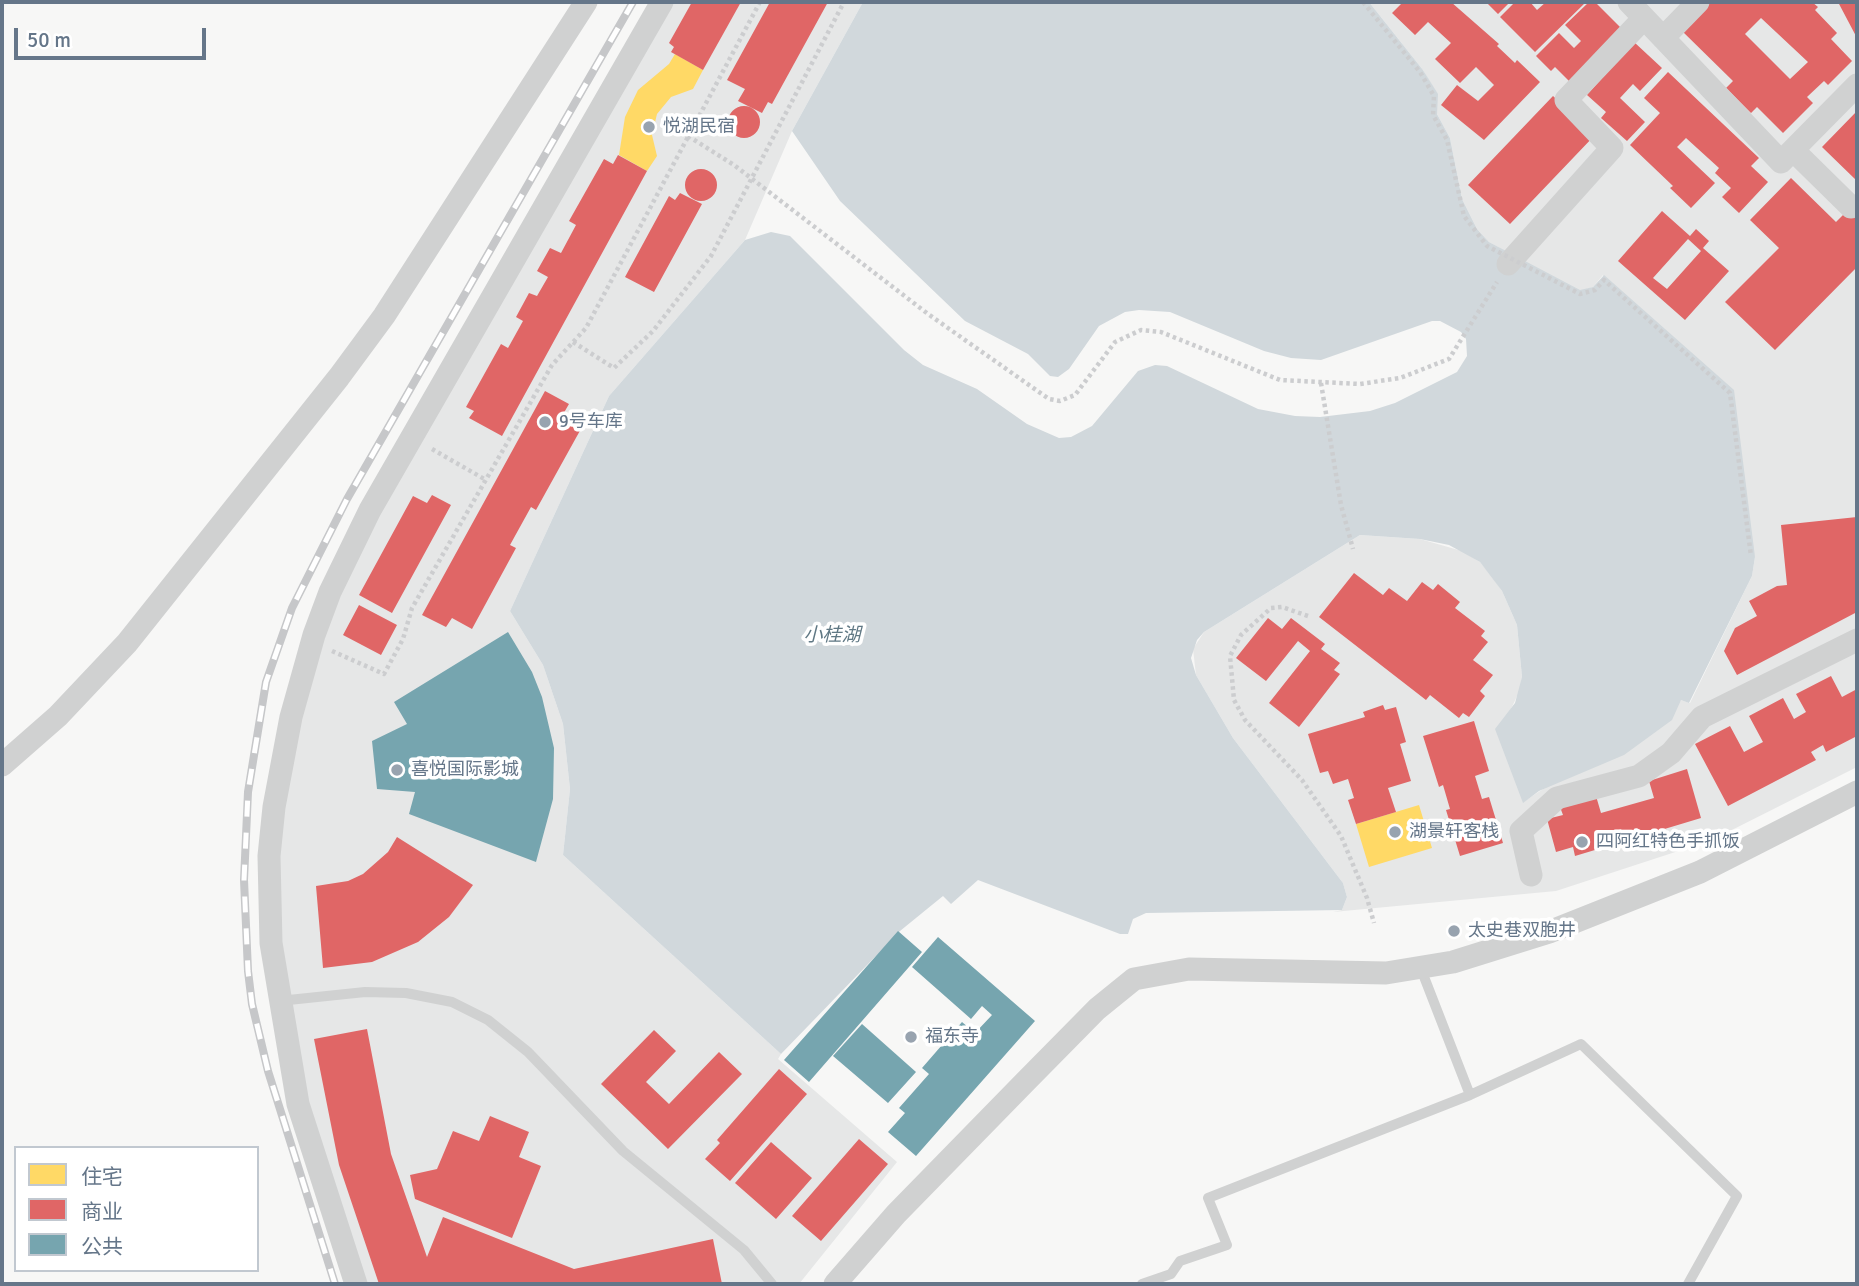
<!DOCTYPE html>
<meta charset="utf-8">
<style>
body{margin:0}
#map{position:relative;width:1859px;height:1286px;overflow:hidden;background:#f7f7f6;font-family:Signika,"Noto Sans SC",sans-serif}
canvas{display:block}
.frame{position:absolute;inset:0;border:4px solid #657689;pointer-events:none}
.legend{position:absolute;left:14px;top:1146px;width:245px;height:126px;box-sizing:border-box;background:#fff;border:2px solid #c1c8d0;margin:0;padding:9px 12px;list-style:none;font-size:21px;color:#657689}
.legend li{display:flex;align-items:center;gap:14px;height:35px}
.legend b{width:35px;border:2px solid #c1c8d0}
.scale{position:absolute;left:14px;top:28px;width:192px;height:32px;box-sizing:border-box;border:4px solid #657689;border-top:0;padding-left:9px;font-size:21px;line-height:24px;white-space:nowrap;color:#657689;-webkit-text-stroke:5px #fff;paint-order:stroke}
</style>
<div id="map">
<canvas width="1859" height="1286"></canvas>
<div class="frame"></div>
<ul class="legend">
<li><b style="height:19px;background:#ffd966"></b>住宅</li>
<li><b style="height:19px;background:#e06666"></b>商业</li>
<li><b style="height:19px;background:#76a5af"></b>公共</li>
</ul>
<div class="scale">50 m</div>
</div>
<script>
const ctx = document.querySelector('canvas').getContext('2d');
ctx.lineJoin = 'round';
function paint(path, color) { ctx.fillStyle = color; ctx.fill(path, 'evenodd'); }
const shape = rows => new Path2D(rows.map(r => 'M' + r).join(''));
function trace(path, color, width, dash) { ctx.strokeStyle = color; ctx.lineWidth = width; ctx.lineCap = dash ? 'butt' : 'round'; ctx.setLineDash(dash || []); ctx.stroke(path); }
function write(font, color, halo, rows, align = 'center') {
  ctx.font = font + ' Signika,"Noto Sans SC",sans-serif'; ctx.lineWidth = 7; ctx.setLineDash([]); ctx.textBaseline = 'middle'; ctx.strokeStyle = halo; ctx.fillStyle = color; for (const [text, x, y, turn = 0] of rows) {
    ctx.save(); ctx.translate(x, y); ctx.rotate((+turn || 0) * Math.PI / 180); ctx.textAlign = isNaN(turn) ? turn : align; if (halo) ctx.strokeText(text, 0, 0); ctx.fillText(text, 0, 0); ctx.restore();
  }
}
paint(shape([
 [671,2,863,2,792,131,745,240,609,396,510,611,543,665,563,724,570,789,563,855,781,1054,778,1059,897,1162,799,1284,367,1284,306,1102,278,942,277,856,298,719,322,637,356,554],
 [1369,2,1857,2,1857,767,1712,840,1556,891,1333,912,1342,910,1347,897,1343,883,1233,738,1196,675,1193,649,1204,632,1360,535,1420,539,1462,551,1480,562,1492,576,1502,591,1517,625,1522,677,1520,690,1510,711,1523,802,1681,700,1690,703,1752,576,1755,557,1603,275,1593,287,1580,291,1567,286,1489,242,1477,229,1462,199,1450,138,1437,114,1437,94,1423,70]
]), '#e6e7e7');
paint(shape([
 [863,2,1369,2,1423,70,1438,94,1437,114,1450,138,1462,199,1477,229,1489,242,1580,290,1593,287,1604,275,1734,390,1755,557,1752,576,1689,703,1681,700,1672,720,1624,755,1539,791,1523,803,1495,729,1515,703,1522,677,1517,625,1502,591,1480,562,1449,545,1420,539,1360,535,1204,632,1197,640,1191,658,1196,675,1233,738,1343,883,1347,897,1342,910,1146,913,1133,919,1128,934,1120,934,978,880,951,904,943,896,900,931,781,1054,563,855,570,789,563,724,543,665,510,611,609,396,745,240,771,232,790,236,904,350,923,365,977,389,1027,424,1059,438,1071,437,1092,426,1138,371,1155,365,1167,366,1258,409,1295,416,1320,417,1370,411,1395,403,1457,372,1467,356,1466,339,1461,332,1440,321,1432,321,1321,360,1291,358,1264,351,1170,312,1139,310,1125,312,1099,326,1069,369,1058,377,1050,376,1028,354,965,321,840,201,792,131]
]), '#d1d8dc');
paint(shape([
 [675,54,703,70,693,89,671,97,657,114,652,135,657,156,647,171,619,155,625,117,638,90,669,64],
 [1419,805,1432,848,1369,867,1356,824]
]), '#ffd966');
paint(shape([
 [692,2,741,2,703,70,671,52,674,47,669,43],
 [770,2,828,2,772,104,768,102,762,113,738,101,745,89,727,80],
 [1403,2,1451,2,1499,44,1497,46,1515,63,1517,60,1540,82,1484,140,1441,105,1457,85,1478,101,1494,85,1476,67,1460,83,1435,59,1451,43,1428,22,1415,35,1392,13],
 [1486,2,1510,2,1498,14],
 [1515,2,1530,2,1537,10,1546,2,1586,2,1535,52,1500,17],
 [1589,2,1595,2,1626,33,1573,85,1555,67,1551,71,1536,56,1559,33,1574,48,1581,41,1565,25],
 [1710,2,1812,2,1818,7,1815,10,1837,33,1831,39,1852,61,1828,85,1824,81,1807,97,1813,103,1783,133,1757,107,1751,113,1726,88,1733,81,1681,30],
 [1761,18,1808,62,1790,79,1745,34],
 [1838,2,1857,2,1857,38],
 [1634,42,1662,68,1640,91,1633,84,1620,98,1645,122,1627,141,1601,118,1606,112,1587,95],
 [1668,72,1759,158,1751,166,1768,182,1739,213,1722,197,1731,188,1715,173,1719,168,1686,138,1677,147,1715,183,1691,208,1670,188,1673,186,1630,145,1660,113,1644,98],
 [1553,96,1595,135,1510,224,1468,185],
 '728 122a16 16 0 1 1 32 0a16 16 0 1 1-32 0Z',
 [1857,111,1857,181,1822,147],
 [618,155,647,171,502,436,469,418,474,411,466,407,501,344,508,348,523,321,516,317,529,293,537,296,548,277,537,271,550,248,561,253,576,225,569,221,604,159,613,164],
 '685 185a16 16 0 1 1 32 0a16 16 0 1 1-32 0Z',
 [1791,178,1836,222,1857,201,1857,267,1775,350,1725,302,1779,248,1750,220],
 [680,193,702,204,654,292,625,277,669,196,675,200],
 [1662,211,1690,236,1696,229,1709,241,1703,248,1729,271,1685,320,1618,261],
 [1688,239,1701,251,1667,289,1653,278],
 [545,391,569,404,562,416,582,427,536,510,531,507,510,545,516,548,472,629,452,618,446,627,422,615],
 [432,495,451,505,392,613,359,595,413,496,427,503],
 [1857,517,1857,612,1737,675,1724,651,1735,628,1757,616,1749,601,1777,586,1787,585,1781,525],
 [1354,573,1383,595,1389,588,1407,601,1422,582,1433,590,1438,584,1460,602,1455,608,1485,631,1481,636,1488,642,1473,660,1493,675,1480,691,1485,696,1469,717,1463,713,1459,718,1430,695,1426,700,1319,617],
 [359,605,397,625,381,655,343,635],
 [1268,618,1282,629,1291,618,1325,644,1321,649,1340,663,1334,670,1340,674,1299,727,1269,703,1310,651,1298,641,1266,681,1236,658],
 [1831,676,1842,697,1857,689,1857,736,1826,752,1823,745,1811,752,1816,760,1728,806,1695,744,1730,726,1744,752,1763,742,1749,716,1783,698,1794,719,1806,712,1796,694],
 [1383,705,1385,710,1396,707,1406,742,1400,744,1411,781,1388,788,1396,812,1356,824,1348,800,1354,798,1348,779,1333,784,1328,771,1320,773,1308,734,1365,717,1363,712],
 [1474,721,1489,771,1475,776,1482,799,1489,797,1503,843,1460,856,1446,810,1450,809,1443,785,1439,787,1423,736],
 [1687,769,1701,818,1575,856,1573,847,1556,852,1547,819,1563,815,1560,807,1596,796,1601,813,1654,798,1649,781],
 [397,837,473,885,449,917,418,942,372,962,323,968,316,886,348,881,363,874,388,852],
 [367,1029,391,1154,427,1257,443,1217,574,1269,713,1239,722,1284,379,1284,339,1165,314,1039],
 [654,1030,676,1051,646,1082,669,1104,719,1052,742,1074,668,1149,601,1084],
 [779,1069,807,1094,730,1181,705,1159,720,1143,717,1140],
 [490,1116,529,1132,519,1157,541,1166,512,1238,415,1199,410,1175,437,1169,453,1131,479,1141],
 [859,1139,888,1164,821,1241,792,1216],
 [771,1142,812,1178,776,1219,735,1183]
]), '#e06666');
paint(shape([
 [508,632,532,672,542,697,554,748,553,799,536,862,409,814,415,792,377,789,372,741,407,724,394,702],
 [898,931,922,952,809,1082,784,1060],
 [938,937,1035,1021,916,1156,888,1132,905,1113,899,1108,929,1074,922,1068,962,1022,975,1033,992,1015,982,1006,971,1019,912,967],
 [862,1024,916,1072,888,1103,833,1056]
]), '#76a5af');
trace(shape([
 [688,136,734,165,928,314,1049,399,1060,401,1075,395,1115,342,1141,330,1161,332,1280,380,1360,384,1400,378,1449,359,1497,282],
 [573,342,614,368,653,331,711,256,844,2],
 [1321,383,1341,505,1353,549],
 [432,449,486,480],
 [1308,616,1282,607,1271,608,1241,635,1230,656,1234,700,1245,720,1302,780,1341,836,1367,898,1374,923],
 [332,651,384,674,403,639,412,608,552,365,586,328,760,2]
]), '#cccdcf', 4.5, [3.5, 3.5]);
trace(shape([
 [1421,969,1470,1095],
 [279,1001,365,992,406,993,452,1002,488,1020,528,1052,623,1151,744,1250,772,1284],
 [1142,1284,1171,1274,1180,1261,1227,1245,1208,1198,1470,1095,1581,1044,1737,1196,1688,1284]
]), '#d0d1d1', 10);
trace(shape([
 [1629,2,1781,162,1857,85],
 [1663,38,1698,2],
 [1793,150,1851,207],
 [1508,264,1612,148,1566,100,1644,18],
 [2,765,58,716,127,643,339,377,384,316,586,2],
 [1531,875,1521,831,1557,798,1639,776,1671,753,1702,717,1857,640],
 [356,1284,298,1104,271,943,269,856,274,807,291,717,314,635,330,592,370,510,662,2],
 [835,1284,896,1214,1025,1082,1097,1009,1134,979,1189,969,1386,973,1453,962,1549,932,1700,872,1857,792]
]), '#d0d1d1', 23);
const rail = shape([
 [335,1284,268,1071,252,1004,248,971,244,880,248,792,266,682,292,608,347,499,633,2]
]);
trace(rail, '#c6c7c9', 8);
trace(rail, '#fff', 5, [16]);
trace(shape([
 [1363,2,1420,72,1434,96,1433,115,1447,140,1464,216,1487,246,1580,294,1595,290,1604,280,1730,393,1751,556]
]), '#cccdcf', 4.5, [3.5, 3.5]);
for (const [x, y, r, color] of [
 [649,127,7,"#98a3af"],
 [545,422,7,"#98a3af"],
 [397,770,7,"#98a3af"],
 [1395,832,7,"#98a3af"],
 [1582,842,7,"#98a3af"],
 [1454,931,7,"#98a3af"],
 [911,1037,7,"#98a3af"]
]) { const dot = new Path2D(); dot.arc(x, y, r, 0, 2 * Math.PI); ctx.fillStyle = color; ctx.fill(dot); trace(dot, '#fff', 2.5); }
write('18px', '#657689', '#fff', [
 ["悦湖民宿",663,127],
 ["9号车库",559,422],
 ["喜悦国际影城",411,770],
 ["湖景轩客栈",1409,832],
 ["四阿红特色手抓饭",1596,842],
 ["太史巷双胞井",1468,931],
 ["福东寺",925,1037]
], 'left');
write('italic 19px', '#607884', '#fff', [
 ["小桂湖",832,636]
]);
</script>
